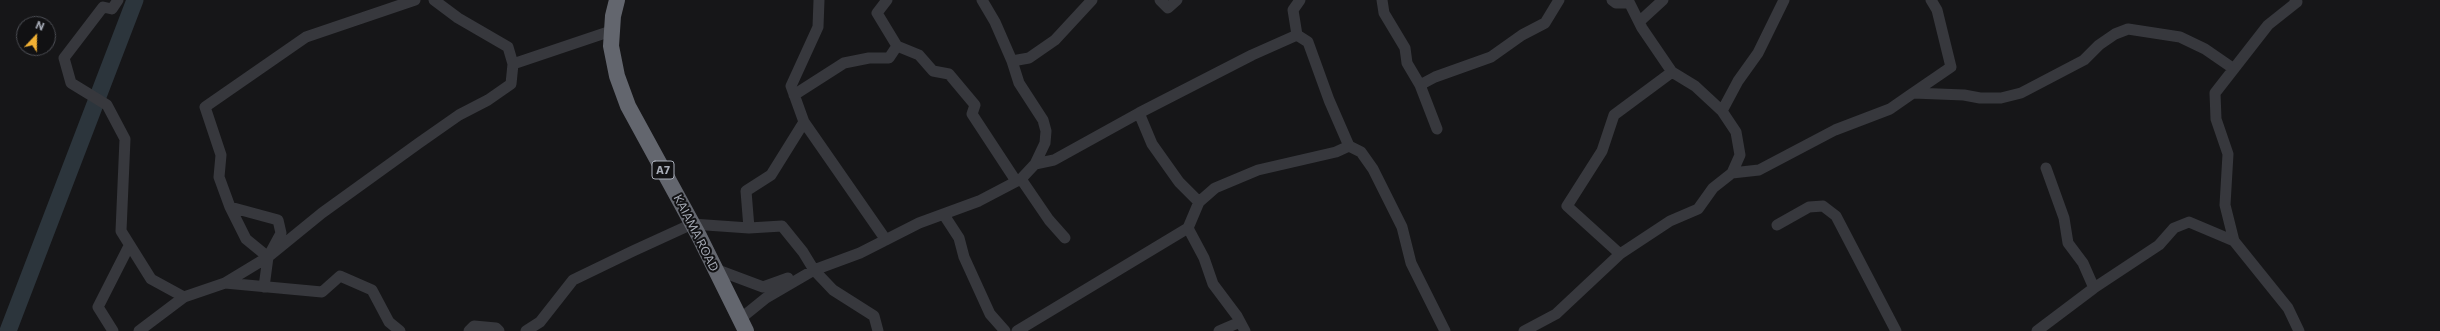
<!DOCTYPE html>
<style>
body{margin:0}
#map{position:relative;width:2440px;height:331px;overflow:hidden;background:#161618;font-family:Commissioner,sans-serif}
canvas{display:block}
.north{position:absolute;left:16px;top:16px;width:40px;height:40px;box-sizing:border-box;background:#111113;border:1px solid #4d4f55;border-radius:50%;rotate:22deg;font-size:11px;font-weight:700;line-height:16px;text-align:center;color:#a8adb8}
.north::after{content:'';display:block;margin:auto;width:14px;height:18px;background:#f2b134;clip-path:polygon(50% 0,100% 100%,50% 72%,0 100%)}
</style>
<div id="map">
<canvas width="2440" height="331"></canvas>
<div class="north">N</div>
</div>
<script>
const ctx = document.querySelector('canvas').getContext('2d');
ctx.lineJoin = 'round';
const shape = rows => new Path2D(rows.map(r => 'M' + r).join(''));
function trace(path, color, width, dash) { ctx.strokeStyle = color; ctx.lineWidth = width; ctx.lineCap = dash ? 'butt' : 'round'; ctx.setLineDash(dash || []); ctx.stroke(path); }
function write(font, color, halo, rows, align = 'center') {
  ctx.font = font + ' Commissioner,sans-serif'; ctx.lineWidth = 4; ctx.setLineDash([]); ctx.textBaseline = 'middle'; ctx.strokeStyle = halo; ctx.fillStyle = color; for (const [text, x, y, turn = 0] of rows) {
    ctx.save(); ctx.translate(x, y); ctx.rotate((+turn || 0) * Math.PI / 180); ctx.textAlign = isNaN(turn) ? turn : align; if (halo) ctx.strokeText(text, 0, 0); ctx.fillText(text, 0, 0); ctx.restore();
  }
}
trace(shape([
 [8,331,135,0]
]), '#2c353c', 17);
trace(shape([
 [118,0,112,9,103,7,64,58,71,83,107,105,125,139,121,231,151,279,184,297],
 [819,0,818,27,791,86,804,122,886,240],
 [887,0,877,13,897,46],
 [1160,0,1168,8,1177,0],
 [1382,0,1384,13,1405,48,1407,63,1420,85],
 [1612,0,1616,3,1629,3],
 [2295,0,2297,2,2268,25,2215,93,2216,119,2228,154,2225,205,2234,241,2288,308,2299,331],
 [1639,22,1663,0],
 [1012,61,1029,58,1055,40,1092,0],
 [513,64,611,31],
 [1672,72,1695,86,1722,111,1736,132,1740,155,1732,173],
 [1913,93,1951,67,1937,10,1931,0],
 [794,95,844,63,869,58,889,58,897,46,919,55,933,71,949,74,975,105,972,114,1016,181],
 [1722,111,1738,81,1758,53,1784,0],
 [1139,113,1152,144,1179,182,1199,202],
 [1437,129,1420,85,1435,77,1491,57,1522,35,1545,23,1559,0],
 [1349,146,1361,152,1373,169,1402,227,1411,263,1445,331],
 [1035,164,1054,160,1139,113,1252,55,1297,35],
 [2046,168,2064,218,2068,243,2083,263,2094,288],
 [1021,179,1049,220,1065,238],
 [230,207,219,177,221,155,205,107,306,37,415,0],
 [944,215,959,238,964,257,990,314,1005,331],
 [1777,225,1809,207,1823,206,1836,216,1896,331],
 [749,228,782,226,803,252,814,270,833,290,874,316,878,331],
 [1620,254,1670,221,1698,209,1713,188,1732,173,1759,170,1835,130,1890,109,1913,93,1964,95,1980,98,2001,98,2021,93,2084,60,2099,45,2115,34,2128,29,2180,37,2205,49,2234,69],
 [715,269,763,287,788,278],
 [225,283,322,292,340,276,372,290,389,322,400,331],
 [264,287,268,257,281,233,278,220,230,207,246,239,268,257],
 [740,319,766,298,814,270,860,253,919,223,979,201,1021,179,1035,164,1045,143,1046,131,1043,120,1019,83,1012,61,995,22,982,0],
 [113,331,98,307,129,246],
 [139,331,184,297,225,283,268,257,322,213,419,143,459,115,488,100,511,84,513,64,508,47,458,18,434,0],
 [469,331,474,326,496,328,499,331],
 [526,331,540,322,573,280,633,251,692,224,749,228,746,191,771,175,804,122],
 [1017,331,1188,228],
 [1219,331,1240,322],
 [1245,331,1237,316,1213,284,1204,258,1188,228,1199,202,1215,188,1258,170,1336,152,1349,146,1329,100,1308,42,1297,35,1293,10,1300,0],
 [1524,331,1556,314,1620,254,1567,206,1602,151,1614,115,1672,72,1642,28,1628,0],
 [2037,331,2094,288,2159,245,2174,228,2189,222,2234,241]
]), '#37383d', 11);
trace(shape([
 [617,0,613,16,611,46,617,76,628,106,699,236,746,331]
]), '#63666e', 16);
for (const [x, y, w] of [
 [663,170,22]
]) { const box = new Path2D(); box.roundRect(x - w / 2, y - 9, w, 18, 3); ctx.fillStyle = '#111113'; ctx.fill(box); trace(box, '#a8adb8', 1); }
write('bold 11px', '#a8adb8', null, [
 ["A7",663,170]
]);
write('12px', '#a8adb8', '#111113', [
 ["KAIAMA ROAD",696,233,63]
]);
</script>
